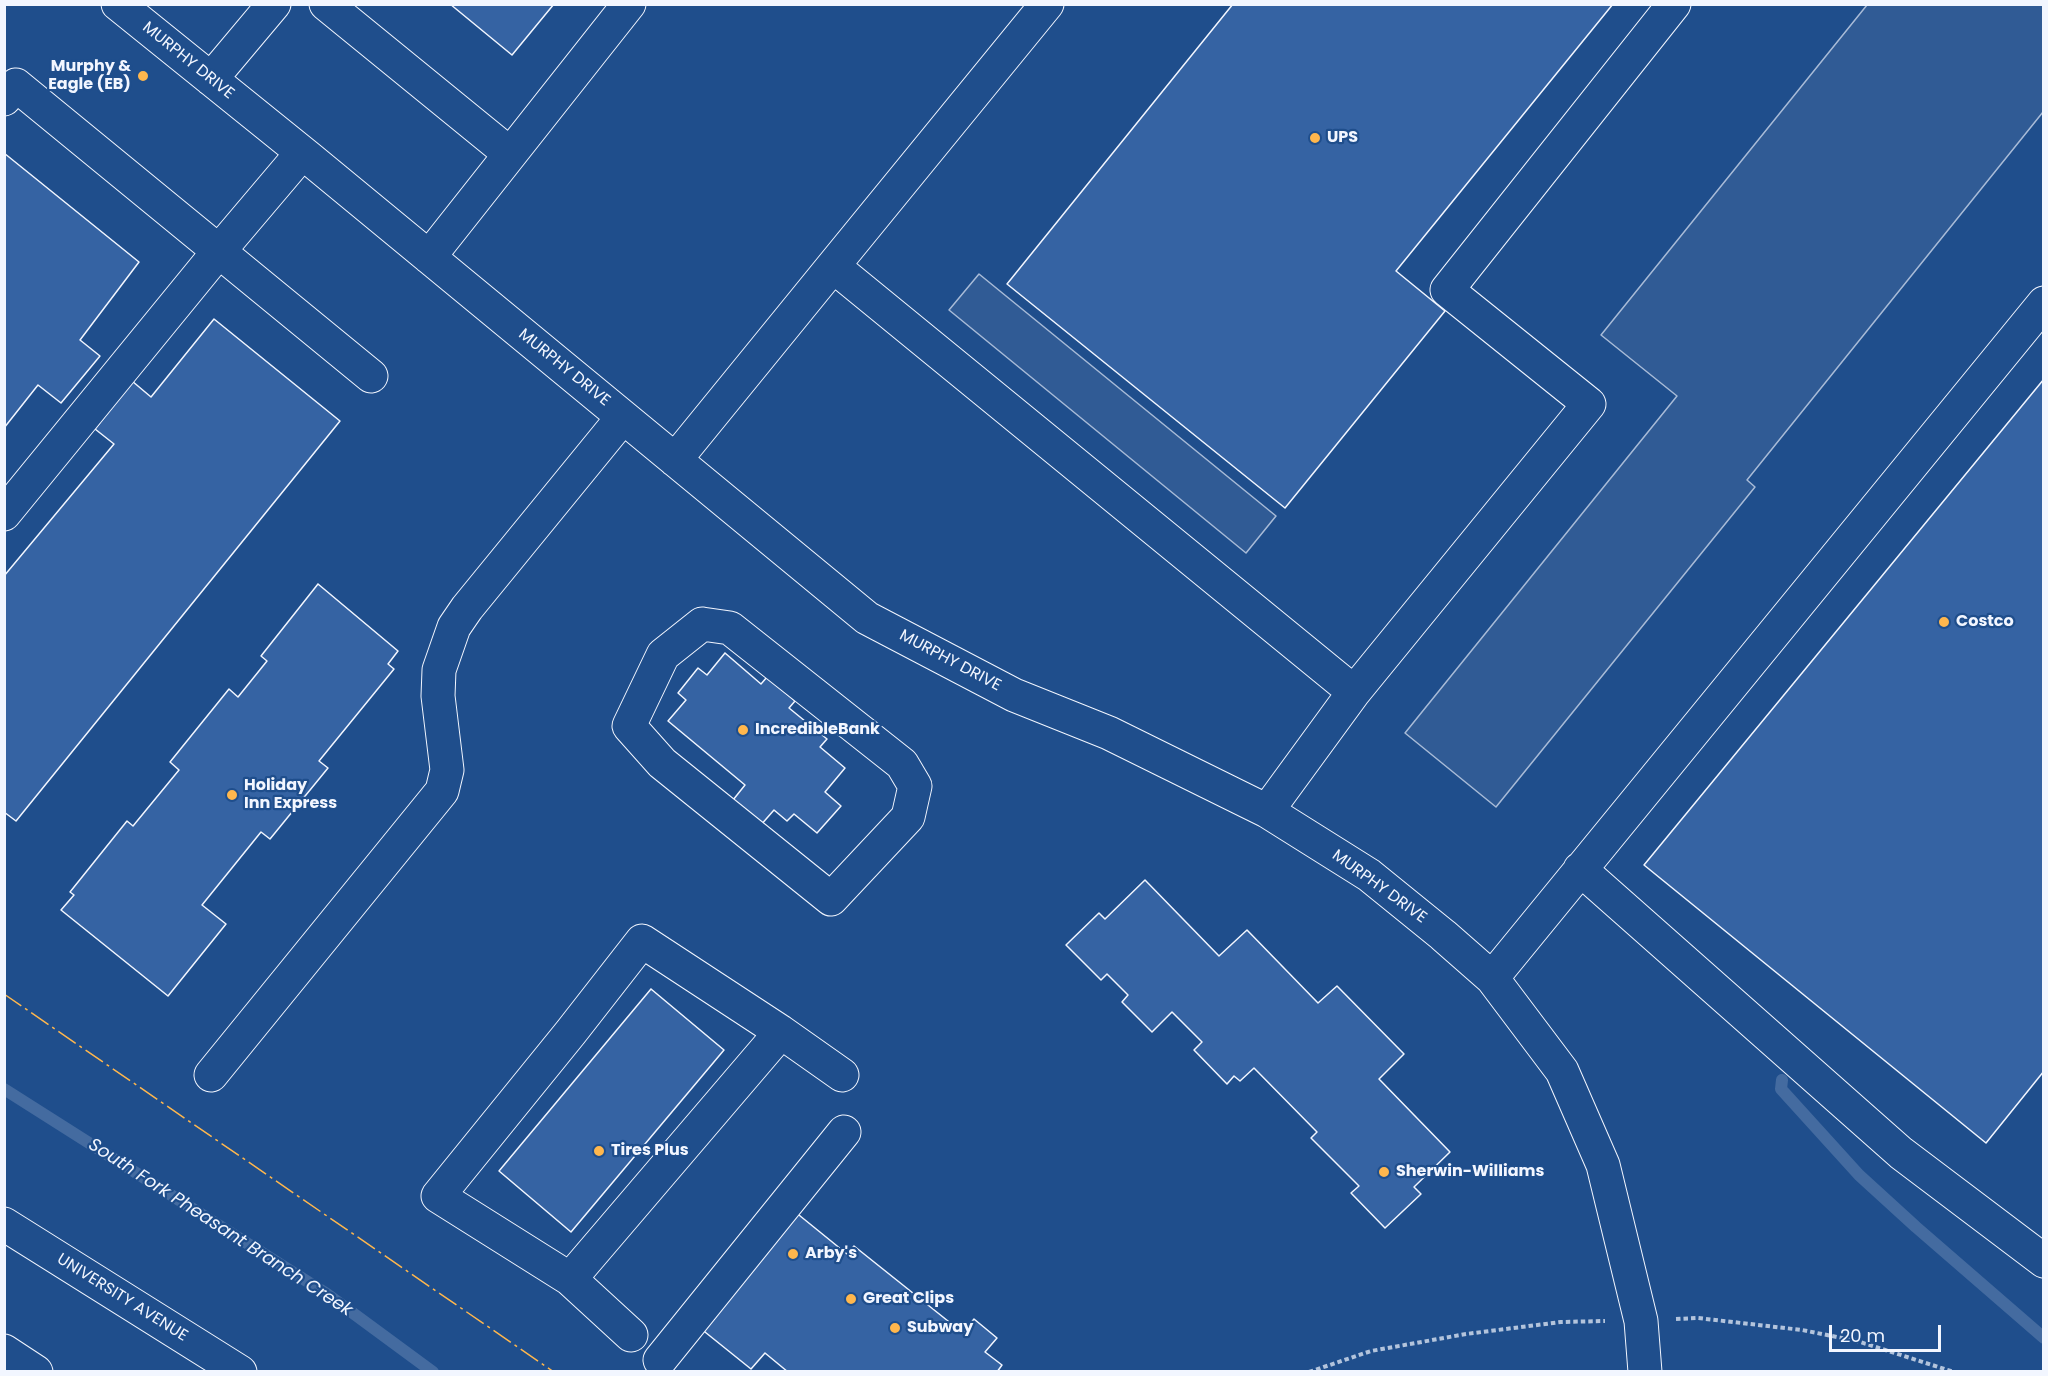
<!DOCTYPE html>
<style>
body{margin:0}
#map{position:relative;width:2048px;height:1376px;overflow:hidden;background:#1f4e8c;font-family:Poppins,sans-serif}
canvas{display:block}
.frame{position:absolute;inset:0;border:6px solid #f2f6ff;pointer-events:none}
.scale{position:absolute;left:1829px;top:1325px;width:112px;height:27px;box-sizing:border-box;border:3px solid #f2f6ff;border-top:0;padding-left:8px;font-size:18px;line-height:21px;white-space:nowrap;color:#f2f6ff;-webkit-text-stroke:4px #1f4e8c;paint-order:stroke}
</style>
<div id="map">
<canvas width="2048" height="1376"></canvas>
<div class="frame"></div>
<div class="scale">20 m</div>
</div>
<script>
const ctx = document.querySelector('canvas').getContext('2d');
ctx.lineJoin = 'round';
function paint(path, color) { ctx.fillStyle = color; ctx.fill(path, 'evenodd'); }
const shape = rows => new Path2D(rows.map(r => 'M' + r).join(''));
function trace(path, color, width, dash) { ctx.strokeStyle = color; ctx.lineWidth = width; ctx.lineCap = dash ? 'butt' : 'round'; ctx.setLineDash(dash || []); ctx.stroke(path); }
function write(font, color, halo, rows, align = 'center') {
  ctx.font = font + ' Poppins,sans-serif'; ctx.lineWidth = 4.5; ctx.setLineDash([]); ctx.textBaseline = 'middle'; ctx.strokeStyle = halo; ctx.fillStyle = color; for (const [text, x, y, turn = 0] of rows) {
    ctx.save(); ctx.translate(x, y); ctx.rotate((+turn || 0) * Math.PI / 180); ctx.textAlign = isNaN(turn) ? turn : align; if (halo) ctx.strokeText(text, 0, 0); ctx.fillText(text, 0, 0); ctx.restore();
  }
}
const built = shape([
 [1867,5,2043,5,2043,112,1747,480,1755,487,1496,807,1405,733,1677,396,1601,335,1867,5],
 [979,274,1276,516,1246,553,949,310,979,274]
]);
paint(built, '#305b95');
trace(built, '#a8bbd7', 1.5);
trace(shape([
 [1782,1080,1781,1089,1859,1175,1916,1227,2044,1338],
 [4,1089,327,1294,433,1372]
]), '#446ba0', 12);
const building = shape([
 [450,4,554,4,512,55,450,4],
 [1233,4,1613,4,1396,271,1445,311,1285,508,1007,284,1233,4],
 [4,153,139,262,80,340,100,356,61,403,38,385,4,428,4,153],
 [214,319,340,421,16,821,4,812,4,576,114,444,95,429,132,381,151,397,214,319],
 [2044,379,2044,1071,1986,1143,1644,865,2044,379],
 [318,584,398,651,388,664,394,669,319,761,328,768,270,839,261,832,202,905,226,924,168,996,61,910,74,895,70,892,127,821,133,826,179,770,170,762,229,689,238,697,267,661,261,656,318,584],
 [725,653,761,684,767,677,795,701,789,708,827,739,820,747,845,768,825,792,841,806,817,833,794,814,787,821,774,810,753,834,725,810,745,785,668,721,686,700,678,693,698,668,707,675,725,653],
 [1145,880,1219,956,1247,930,1318,1003,1337,986,1404,1054,1379,1079,1450,1152,1414,1187,1421,1194,1385,1228,1351,1193,1359,1186,1311,1138,1317,1132,1254,1068,1240,1081,1234,1076,1227,1084,1194,1050,1202,1042,1172,1012,1152,1032,1122,1002,1128,995,1107,974,1101,980,1066,945,1099,913,1105,919,1145,880],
 [651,989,724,1050,571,1232,499,1171,651,989],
 [794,1211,847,1254,854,1246,963,1333,974,1319,997,1338,985,1352,1002,1365,997,1372,788,1372,765,1353,751,1369,700,1328,794,1211]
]);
paint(building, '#3563a3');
trace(building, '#f2f6ff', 1.5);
const minor = shape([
 [118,4,309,158,867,618,1014,695,1109,733,1267,811,1369,875,1443,935,1492,978,1562,1071,1603,1165,1641,1321,1645,1372],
 [326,4,510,154],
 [1047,4,833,266,1354,692,1589,404,1447,290,1674,4],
 [211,79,274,4],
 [4,99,16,85,371,376],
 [429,257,629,4],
 [675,460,833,266],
 [4,514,219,251,302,153],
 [702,624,730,628,902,764,915,786,908,817,831,899,662,763,629,726,663,655,702,624],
 [1267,811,1354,692],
 [1580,869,1901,1153,2044,1261],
 [1492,978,2044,303],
 [211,1075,442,791,447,770,438,696,439,670,454,627,467,608,623,417],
 [570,1279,781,1032],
 [631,1335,570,1279,438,1196,571,1032,642,941,781,1032,842,1075],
 [660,1360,844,1132]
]);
const major = shape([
 [4,1224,240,1372],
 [4,1351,36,1372]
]);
trace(minor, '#f2f6ff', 35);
trace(major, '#f2f6ff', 35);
trace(shape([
 [1676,1319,1698,1318,1802,1330,1857,1341,1954,1372],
 [1309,1372,1371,1351,1466,1334,1561,1322,1605,1321]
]), '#b3c4dc', 4, [4.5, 3]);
trace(minor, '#1f4e8c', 33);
trace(major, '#1f4e8c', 33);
trace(shape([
 [4,994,554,1372]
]), '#ffb74d', 1.5, [21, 4.5, 3, 4.5]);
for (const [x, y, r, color] of [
 [143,76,6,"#ffb74d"],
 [1315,138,6,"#ffb74d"],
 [1944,622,6,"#ffb74d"],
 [743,730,6,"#ffb74d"],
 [232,795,6,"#ffb74d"],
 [599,1151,6,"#ffb74d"],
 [1384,1172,6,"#ffb74d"],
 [793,1254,6,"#ffb74d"],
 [851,1299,6,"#ffb74d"],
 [895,1328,6,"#ffb74d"]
]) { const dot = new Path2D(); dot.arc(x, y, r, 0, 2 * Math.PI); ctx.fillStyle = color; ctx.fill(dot); trace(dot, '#1f4e8c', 2); }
write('16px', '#f2f6ff', '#1f4e8c', [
 ["MURPHY DRIVE",188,61,39],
 ["MURPHY DRIVE",564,368,39],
 ["MURPHY DRIVE",950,661,28],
 ["MURPHY DRIVE",1379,887,36],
 ["UNIVERSITY AVENUE",122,1298,32]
]);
write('bold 16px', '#f2f6ff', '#1f4e8c', [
 ["Murphy &",131,67,"right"],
 ["Eagle (EB)",131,85,"right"],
 ["UPS",1327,138],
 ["Costco",1956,622],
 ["IncredibleBank",755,730],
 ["Holiday",244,786],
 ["Inn Express",244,804],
 ["Tires Plus",611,1151],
 ["Sherwin-Williams",1396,1172],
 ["Arby's",805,1254],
 ["Great Clips",863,1299],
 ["Subway",907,1328]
], 'left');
write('italic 18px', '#f2f6ff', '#1f4e8c', [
 ["South Fork Pheasant Branch Creek",220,1228,33]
]);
</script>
